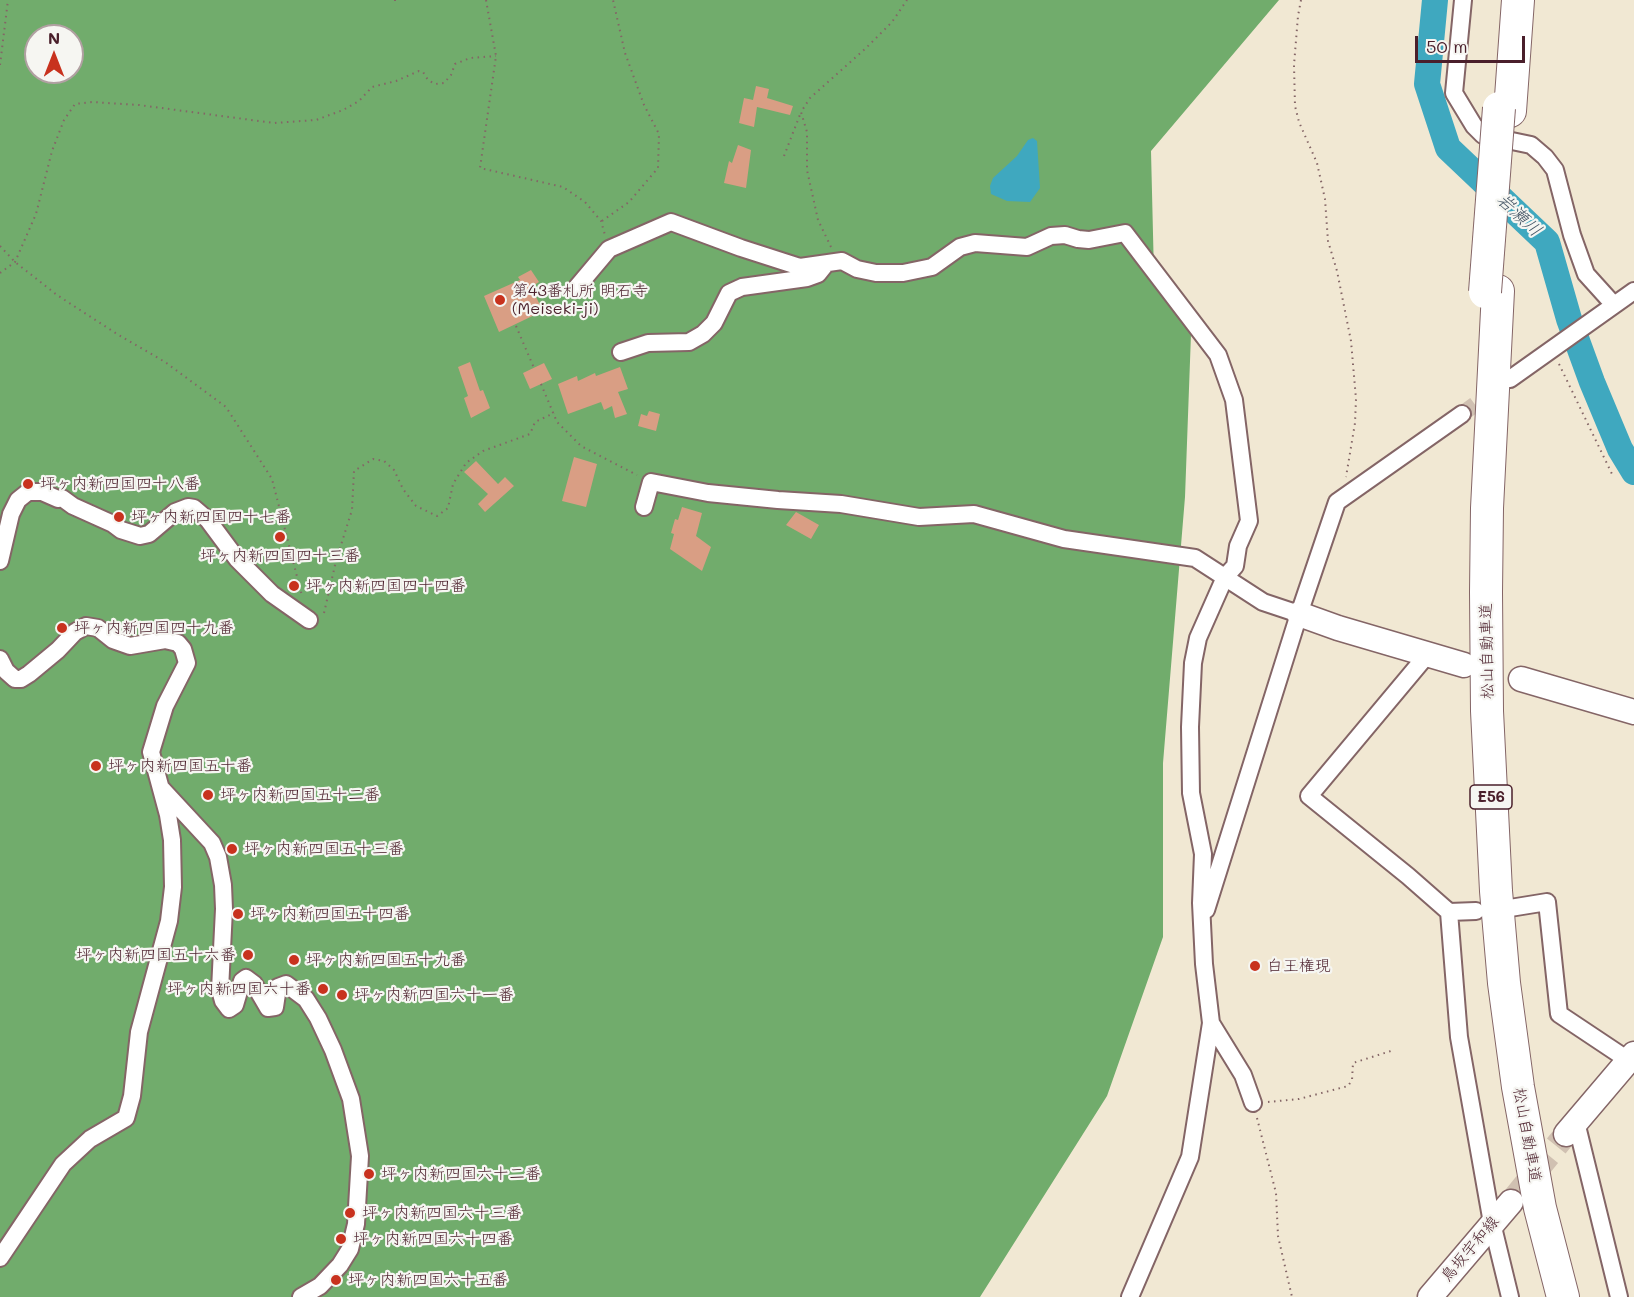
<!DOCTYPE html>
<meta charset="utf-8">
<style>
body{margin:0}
#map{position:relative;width:1634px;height:1297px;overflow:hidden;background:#f1e8d3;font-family:Mali,sans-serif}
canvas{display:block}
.north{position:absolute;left:24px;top:24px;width:60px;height:60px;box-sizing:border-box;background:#f6f6f2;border:2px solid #b1a0a2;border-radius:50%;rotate:0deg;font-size:16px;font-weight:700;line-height:24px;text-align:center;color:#4a1f2b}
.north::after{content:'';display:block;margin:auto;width:21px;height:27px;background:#c8321e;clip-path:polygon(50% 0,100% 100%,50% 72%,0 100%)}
.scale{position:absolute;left:1415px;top:36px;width:110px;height:27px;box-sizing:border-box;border:3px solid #4a1f2b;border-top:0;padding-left:8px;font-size:18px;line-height:21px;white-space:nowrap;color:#4a1f2b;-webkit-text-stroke:4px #f6f6f2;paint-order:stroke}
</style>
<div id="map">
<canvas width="1634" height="1297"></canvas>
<div class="north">N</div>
<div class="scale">50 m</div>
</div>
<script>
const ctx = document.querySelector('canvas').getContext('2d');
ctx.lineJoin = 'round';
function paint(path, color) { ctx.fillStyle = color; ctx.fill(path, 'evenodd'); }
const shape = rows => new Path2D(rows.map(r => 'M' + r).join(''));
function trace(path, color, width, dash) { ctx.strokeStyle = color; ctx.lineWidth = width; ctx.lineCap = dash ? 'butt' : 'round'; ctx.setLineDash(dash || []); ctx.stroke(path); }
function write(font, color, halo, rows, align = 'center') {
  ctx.font = font + ' Mali,"Klee One",sans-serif'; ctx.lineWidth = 4.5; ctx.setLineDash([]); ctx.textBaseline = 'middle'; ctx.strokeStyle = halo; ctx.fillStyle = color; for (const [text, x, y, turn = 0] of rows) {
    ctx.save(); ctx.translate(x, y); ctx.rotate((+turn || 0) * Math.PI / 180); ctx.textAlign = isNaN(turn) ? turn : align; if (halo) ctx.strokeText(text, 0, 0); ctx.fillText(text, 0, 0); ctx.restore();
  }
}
paint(shape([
 [0,0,1279,0,1151,151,1154,275,1191,334,1185,497,1163,763,1163,937,1107,1096,980,1297,0,1297],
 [36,36,72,36,72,72,36,72]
]), '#71ac6c');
paint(shape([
 [1033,138,1037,141,1040,188,1030,202,1007,201,991,194,990,186,993,178,1017,156,1028,140]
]), '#3fa8bf');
trace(shape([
 [1435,0,1427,84,1448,148,1547,242,1569,319,1592,382,1620,449,1634,472]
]), '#3fa8bf', 26);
paint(shape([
 [756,86,769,89,767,98,793,106,790,115,757,107,754,127,739,123,744,98,753,100],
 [738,145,751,150,746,188,724,183,729,161,732,163],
 [531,270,539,282,531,287,543,311,499,332,484,296,520,280,518,277],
 [470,362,480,391,483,390,490,408,471,418,464,398,468,396,458,367],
 [544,363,552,379,530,389,523,373],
 [620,367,628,389,618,392,627,414,615,418,612,406,604,410,601,402,568,414,558,384,577,376,578,381,595,373,596,376],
 [649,411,660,414,656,431,638,426,641,414,647,416],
 [574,457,597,464,586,507,562,501],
 [476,461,498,484,505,477,514,486,485,512,478,504,488,494,464,472],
 [682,507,702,513,696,536,711,547,702,571,670,549,674,534,671,533,675,519,678,520],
 [796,512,819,525,811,539,786,525]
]), '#d99e84');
trace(shape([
 [1462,414,1495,390]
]), '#d0c0b1', 16, [16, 8]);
trace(shape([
 [1511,1202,1566,1134]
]), '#d0c0b1', 24, [24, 12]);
const street = shape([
 [1463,0,1454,93,1474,126,1483,135,1531,145,1545,157,1555,170,1572,235,1586,274,1614,305],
 [577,287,609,249,671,222,741,248,800,267,842,261,857,269,876,273,903,273,932,267,960,247,975,243,1027,247,1051,236,1065,235,1078,239,1089,240,1125,233,1218,355,1234,400,1249,521,1238,546,1235,566,1225,577,1198,638,1193,663,1190,727,1191,793,1203,854,1201,903,1204,964,1211,1023,1190,1157,1130,1297],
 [621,352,648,343,689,342,703,334,714,323,729,293,742,287,807,278,818,274,826,264],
 [1510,379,1634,291],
 [644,507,651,482,708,493,778,500,841,504,919,517,974,514,1064,539,1195,558,1263,602,1299,614],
 [0,561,11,514,18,500,28,492,42,492,58,499,62,498,73,506,113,524,121,530,140,536,149,534,175,512,188,507,194,508,208,520,237,559,272,594,309,620],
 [1427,655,1309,796,1408,876,1449,912,1476,911],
 [0,659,6,671,15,679,21,679,29,674,58,650,75,632,86,626,98,628,113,640,130,646,165,640,178,643,183,649,187,663,165,706,151,752,168,815,172,840,173,887,169,921,139,1032,132,1096,126,1118,90,1139,63,1164,0,1258],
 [162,789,212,843,218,857,223,885,224,909,220,990,223,1001,229,1009,235,1005,242,981,246,978,254,984,268,1008,275,1007,278,987,286,984,306,999,318,1018,333,1050,351,1099,360,1156,356,1224,350,1249,340,1265,320,1286,301,1297],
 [1510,908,1547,902,1559,1014,1628,1060],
 [1206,910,1299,614,1337,502,1462,414],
 [1449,912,1459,1037,1492,1223,1510,1297],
 [1211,1023,1243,1075,1253,1103],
 [1576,1122,1619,1297]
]);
const secondary = shape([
 [1299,614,1338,628,1464,665],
 [1521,679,1634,712],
 [1566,1134,1634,1054],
 [1430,1297,1511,1202]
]);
const highway = shape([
 [1510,111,1518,0],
 [1498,291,1487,508,1486,592,1487,711,1496,891,1504,983,1518,1087,1540,1208,1563,1297]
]);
trace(street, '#846566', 20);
trace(secondary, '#846566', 27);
trace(highway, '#846566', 34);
trace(shape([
 [486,0,496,56,480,168,563,187,585,202,601,221,605,235],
 [1301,0,1298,16,1294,65,1295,106,1299,122,1317,163,1325,199,1328,241,1337,271,1351,341,1356,399,1355,423,1346,477],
 [395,1,395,0],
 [0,65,8,0],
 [784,156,801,112],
 [602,221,629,202,658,168,659,134,644,105,625,53,613,0],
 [0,246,15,262,57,295,117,334,165,362,226,407,272,479,302,596],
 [831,247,818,220,807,170,807,132,801,112,810,98,865,49,892,22,907,0],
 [0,273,15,262,36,214,52,151,64,120,75,104,92,102,139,105,274,123,316,120,343,110,359,101,372,87,396,81,419,71,423,72,428,80,435,84,444,83,451,75,455,64,470,58,496,56],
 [516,326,534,368],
 [1559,364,1612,474],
 [541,384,557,422,581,446,637,475],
 [324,613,336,561,352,510,354,471,373,459,384,461,394,470,403,489,416,506,437,516,448,508,453,484,466,463,483,451,530,434,535,422,554,413],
 [1268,1102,1299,1099,1348,1086,1352,1080,1353,1063,1394,1050],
 [1257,1118,1276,1193,1278,1236,1292,1297]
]), '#846566', 2, [1.5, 4.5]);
trace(street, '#fff', 16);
trace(secondary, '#fff', 24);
trace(highway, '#fff', 32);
const highwayBridge = shape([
 [1485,292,1499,108]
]);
trace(highwayBridge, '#846566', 34, []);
trace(highwayBridge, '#fff', 32);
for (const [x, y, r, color] of [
 [500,300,6,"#c8321e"],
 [28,484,6,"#c8321e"],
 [119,517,6,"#c8321e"],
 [280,537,6,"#c8321e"],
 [294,586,6,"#c8321e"],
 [62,628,6,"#c8321e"],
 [96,766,6,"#c8321e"],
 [208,795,6,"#c8321e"],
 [232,849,6,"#c8321e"],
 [238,914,6,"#c8321e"],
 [248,955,6,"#c8321e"],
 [294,960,6,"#c8321e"],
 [1255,966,6,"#c8321e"],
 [323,989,6,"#c8321e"],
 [342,995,6,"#c8321e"],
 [369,1174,6,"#c8321e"],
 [350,1213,6,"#c8321e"],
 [341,1239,6,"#c8321e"],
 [336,1280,6,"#c8321e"]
]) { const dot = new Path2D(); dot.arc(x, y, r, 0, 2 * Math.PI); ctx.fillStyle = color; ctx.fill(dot); trace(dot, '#f6f6f2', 2); }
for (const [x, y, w] of [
 [1491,797,42]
]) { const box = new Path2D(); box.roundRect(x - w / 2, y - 12, w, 24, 4.5); ctx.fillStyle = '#f6f6f2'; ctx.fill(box); trace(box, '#4a1f2b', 1.5); }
write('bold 15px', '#4a1f2b', null, [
 ["E56",1491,797]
]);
write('16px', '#4a1f2b', '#f6f6f2', [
 ["第43番札所 明石寺",512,291],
 ["(Meiseki-ji)",512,309],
 ["坪ヶ内新四国四十八番",40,484],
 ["坪ヶ内新四国四十七番",131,517],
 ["坪ヶ内新四国四十三番",280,556,"center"],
 ["坪ヶ内新四国四十四番",306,586],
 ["坪ヶ内新四国四十九番",74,628],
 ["坪ヶ内新四国五十番",108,766],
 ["坪ヶ内新四国五十二番",220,795],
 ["坪ヶ内新四国五十三番",244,849],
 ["坪ヶ内新四国五十四番",250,914],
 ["坪ヶ内新四国五十六番",236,955,"right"],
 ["坪ヶ内新四国五十九番",306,960],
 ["白王権現",1267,966],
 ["坪ヶ内新四国六十番",311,989,"right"],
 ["坪ヶ内新四国六十一番",354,995],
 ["坪ヶ内新四国六十二番",381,1174],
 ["坪ヶ内新四国六十三番",362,1213],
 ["坪ヶ内新四国六十四番",353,1239],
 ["坪ヶ内新四国六十五番",348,1280]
], 'left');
write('16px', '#4a1f2b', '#f6f6f2', [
 ["松山自動車道",1487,651,-91],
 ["松山自動車道",1527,1135,80],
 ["鳥坂宇和線",1470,1249,-50]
]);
write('italic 18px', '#465666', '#f6f6f2', [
 ["岩瀬川",1519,215,43]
]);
</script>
